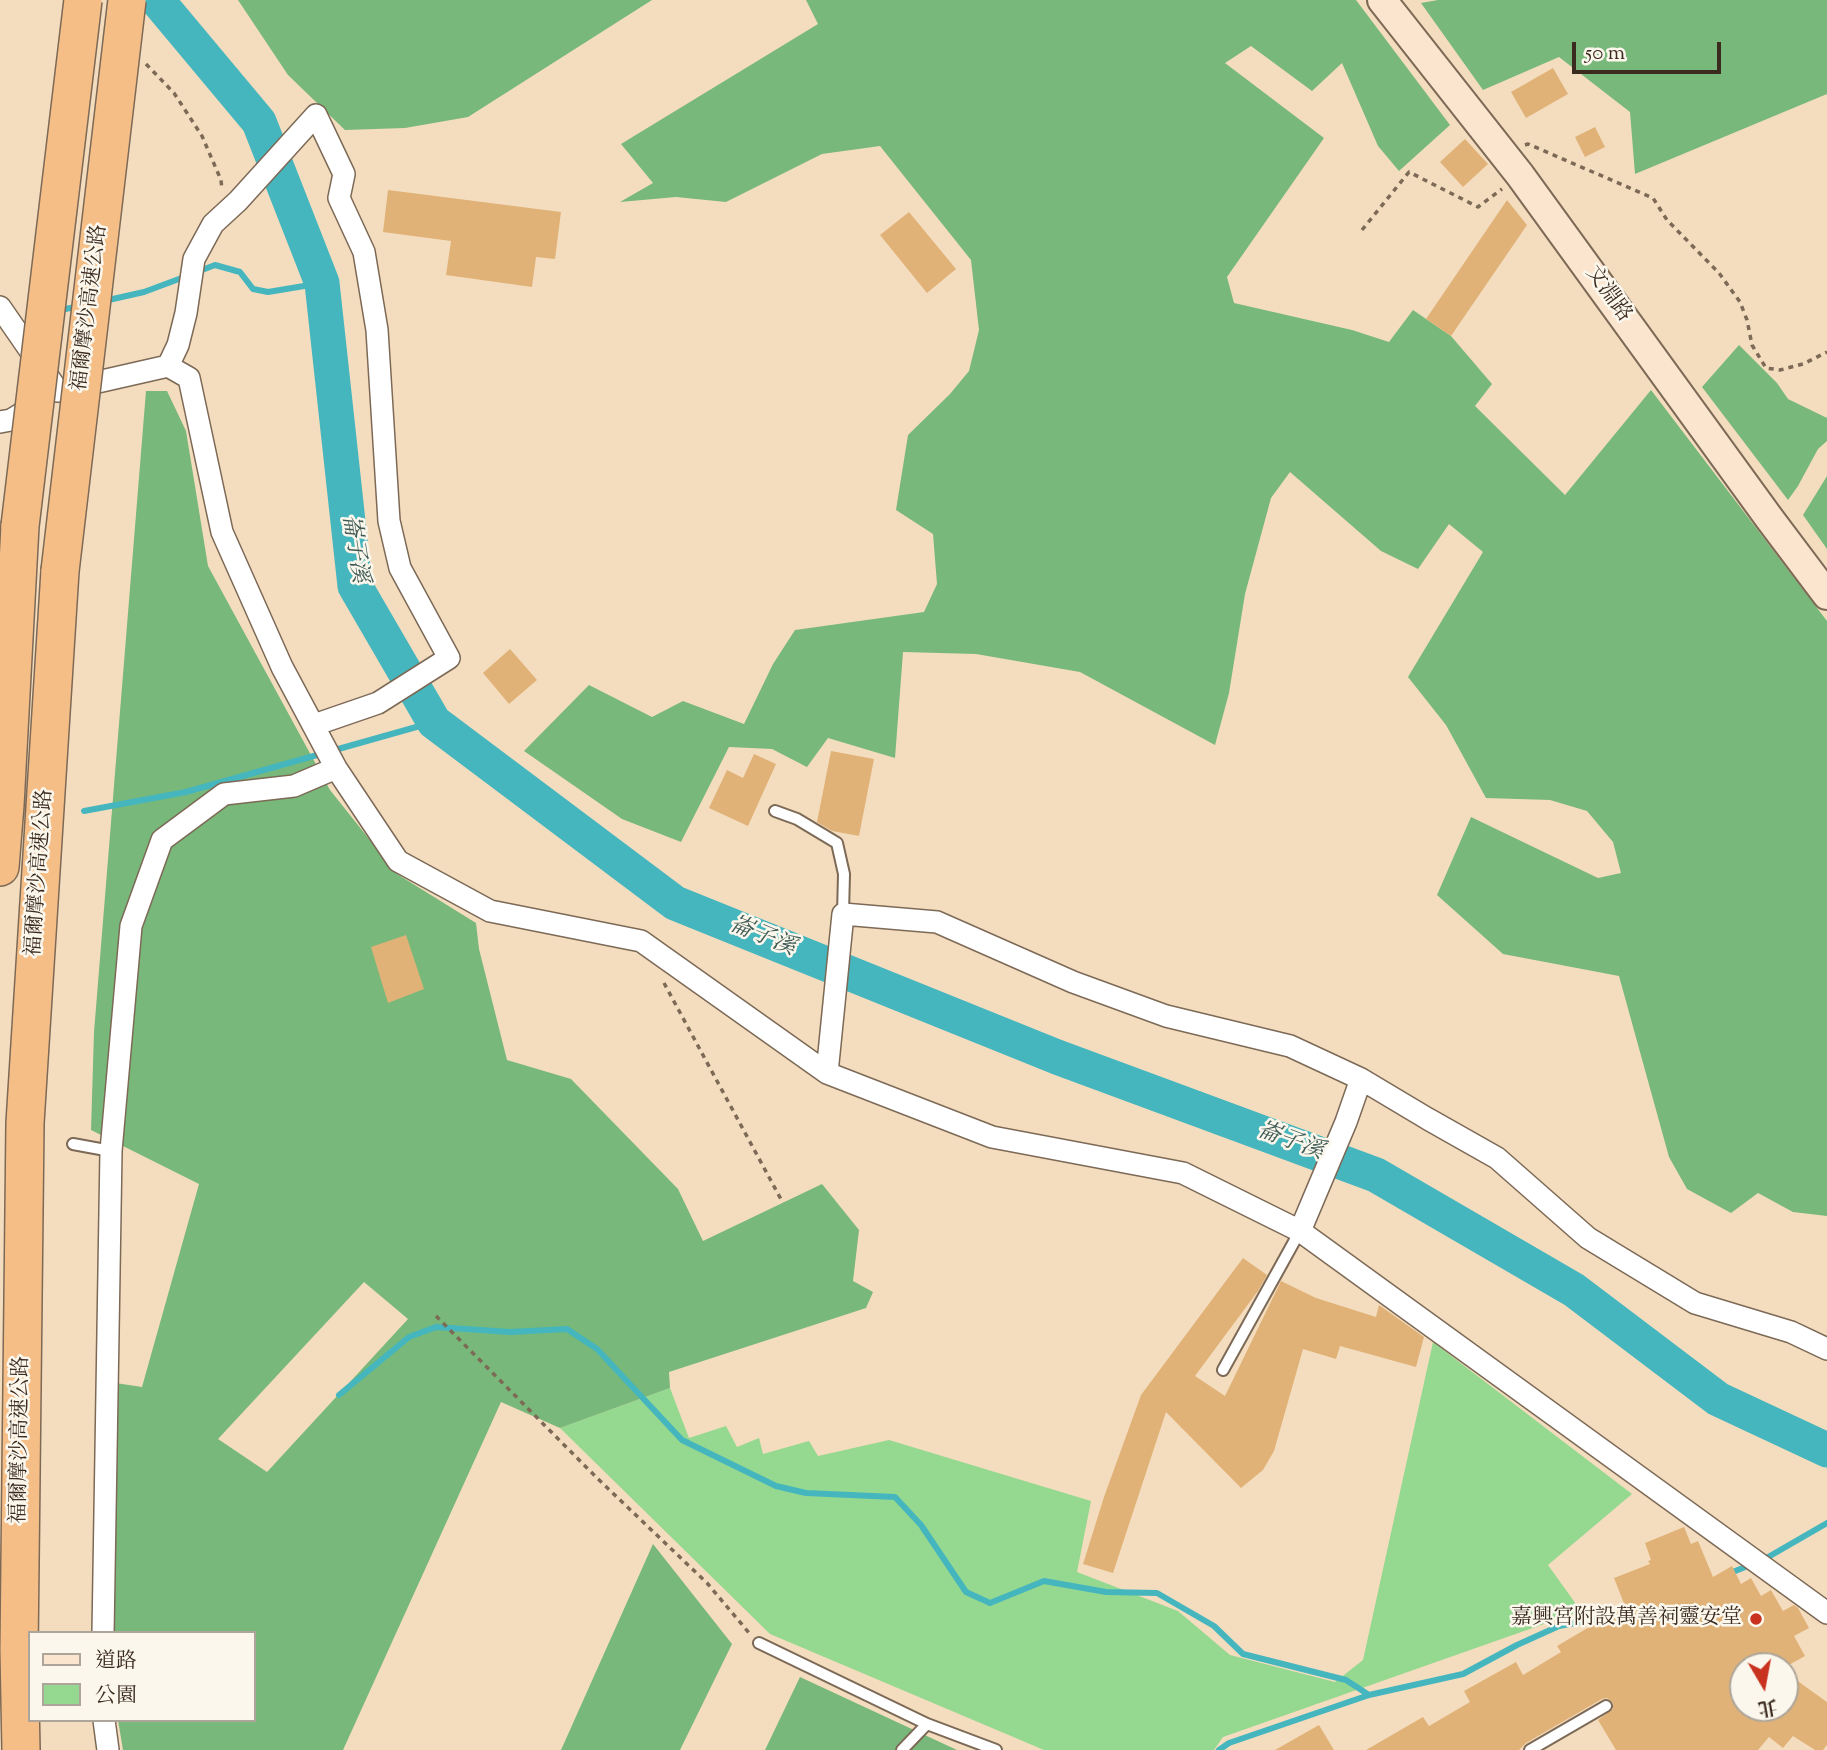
<!DOCTYPE html>
<meta charset="utf-8">
<style>
body{margin:0}
#map{position:relative;width:1827px;height:1750px;overflow:hidden;background:#f4ddbf;font-family:"Sorts Mill Goudy","Noto Serif TC",serif}
canvas{display:block}
.legend{position:absolute;left:28px;top:1631px;width:228px;height:91px;box-sizing:border-box;background:#fbf7ec;border:2px solid #aea59a;margin:0;padding:9px 12px;list-style:none;font-size:21px;color:#3b2a1e}
.legend li{display:flex;align-items:center;gap:14px;height:35px}
.legend b{width:35px;border:2px solid #aea59a}
.north{position:absolute;left:1729px;top:1652px;width:70px;height:70px;box-sizing:border-box;background:#fbf7ec;border:2px solid #aea59a;border-radius:50%;rotate:170deg;font-size:19px;font-weight:700;line-height:28px;text-align:center;color:#3b2a1e}
.north::after{content:'';display:block;margin:auto;width:24px;height:32px;background:#c8321e;clip-path:polygon(50% 0,100% 100%,50% 72%,0 100%)}
.scale{position:absolute;left:1572px;top:42px;width:149px;height:32px;box-sizing:border-box;border:4px solid #3b2a1e;border-top:0;padding-left:9px;font-size:21px;line-height:24px;white-space:nowrap;color:#3b2a1e;-webkit-text-stroke:5px #fbf7ec;paint-order:stroke}
</style>
<div id="map">
<canvas width="1827" height="1750"></canvas>
<ul class="legend">
<li><b style="height:9px;background:#fbe5cf"></b>道路</li>
<li><b style="height:19px;background:#95d890"></b>公園</li>
</ul>
<div class="north">北</div>
<div class="scale">50 m</div>
</div>
<script>
const ctx = document.querySelector('canvas').getContext('2d');
ctx.lineJoin = 'round';
function paint(path, color) { ctx.fillStyle = color; ctx.fill(path, 'evenodd'); }
const shape = rows => new Path2D(rows.map(r => 'M' + r).join(''));
function trace(path, color, width, dash) { ctx.strokeStyle = color; ctx.lineWidth = width; ctx.lineCap = dash ? 'butt' : 'round'; ctx.setLineDash(dash || []); ctx.stroke(path); }
function write(font, color, halo, rows, align = 'center') {
  ctx.font = font + ' "Sorts Mill Goudy","Noto Serif TC",serif'; ctx.lineWidth = 5; ctx.setLineDash([]); ctx.textBaseline = 'middle'; ctx.strokeStyle = halo; ctx.fillStyle = color; for (const [text, x, y, turn = 0] of rows) {
    ctx.save(); ctx.translate(x, y); ctx.rotate((+turn || 0) * Math.PI / 180); ctx.textAlign = isNaN(turn) ? turn : align; if (halo) ctx.strokeText(text, 0, 0); ctx.fillText(text, 0, 0); ctx.restore();
  }
}
paint(shape([
 [1433,1342,1632,1494,1548,1565,1581,1611,1223,1737,1214,1750,1044,1750,770,1634,560,1428,670,1388,689,1438,726,1426,737,1447,759,1438,763,1454,809,1441,818,1456,889,1440,1091,1501,1077,1572,1178,1611,1230,1655,1335,1682,1363,1660]
]), '#95d890');
paint(shape([
 [238,0,652,0,468,117,405,128,345,130,288,75],
 [806,0,1356,0,1450,125,1399,171,1378,146,1342,63,1312,91,1251,46,1225,63,1324,138,1227,277,1234,303,1352,330,1389,342,1413,310,1451,336,1492,384,1475,406,1565,495,1651,390,1827,621,1827,1216,1793,1212,1758,1193,1731,1213,1687,1189,1669,1157,1619,976,1503,954,1437,895,1471,817,1598,878,1621,873,1613,842,1587,811,1550,800,1486,798,1446,725,1408,677,1483,552,1449,524,1418,569,1381,551,1290,472,1271,498,1245,594,1229,693,1215,745,1080,672,976,654,903,652,895,758,828,738,807,767,772,749,729,747,681,842,622,819,524,751,589,685,652,717,683,701,744,724,773,664,795,630,924,612,937,584,933,534,896,510,908,435,950,394,969,371,979,330,971,260,880,146,822,154,726,202,676,197,620,202,653,183,621,144,818,24],
 [1438,0,1827,0,1827,94,1635,174,1630,112,1559,57,1483,90,1421,3],
 [1739,345,1777,383,1788,399,1827,418,1827,441,1818,449,1798,486,1788,500,1702,387],
 [146,391,167,391,186,431,208,566,330,790,397,874,476,923,479,949,507,1060,571,1079,678,1189,703,1241,822,1184,859,1230,853,1281,873,1292,866,1308,669,1372,670,1388,560,1428,501,1402,343,1750,123,1750,118,1720,254,1720,254,1633,113,1633,109,1382,142,1387,199,1184,91,1130,94,1032],
 [364,1282,408,1319,267,1472,218,1439],
 [1827,476,1827,549,1803,515],
 [653,1544,732,1644,680,1750,561,1750],
 [800,1677,957,1750,765,1750]
]), '#78b87a');
trace(shape([
 [197,272,215,265,240,272,253,289,268,292,322,283],
 [104,301,144,292,187,276],
 [56,311,80,306],
 [84,811,186,792,434,722],
 [339,1395,409,1337,436,1327,510,1332,567,1329,597,1349,682,1440,776,1486,806,1493,895,1497,921,1525,966,1592,990,1603,1044,1581,1106,1592,1157,1593,1214,1626,1243,1654,1346,1680,1369,1695],
 [1763,1560,1827,1523],
 [1728,1574,1750,1565],
 [1219,1750,1229,1743,1369,1695,1463,1674,1517,1645,1559,1626,1613,1616]
]), '#46b6be', 6);
trace(shape([
 [157,0,259,122,322,283,355,586,434,722,675,903,1057,1057,1376,1175,1574,1290,1718,1399,1827,1450]
]), '#46b6be', 35);
paint(shape([
 [1553,68,1568,94,1526,118,1511,92],
 [1595,127,1605,147,1585,157,1575,137],
 [1465,139,1488,164,1463,187,1440,162],
 [388,190,561,212,555,259,536,257,532,287,446,275,451,241,383,232],
 [1507,200,1527,225,1451,336,1426,319],
 [909,212,956,269,927,293,880,235],
 [510,649,537,680,509,704,483,673],
 [831,751,874,759,859,836,832,831,817,822],
 [754,754,776,764,748,826,709,808,727,770,743,778],
 [406,935,424,989,388,1003,371,947],
 [1243,1258,1267,1275,1258,1291,1195,1376,1225,1396,1281,1281,1316,1298,1376,1317,1379,1305,1424,1337,1416,1367,1340,1346,1336,1359,1303,1349,1274,1451,1263,1470,1241,1488,1166,1412,1113,1573,1083,1564,1104,1497,1141,1395],
 [1684,1527,1691,1544,1698,1541,1713,1577,1732,1566,1741,1584,1751,1578,1761,1596,1771,1590,1783,1611,1794,1605,1798,1608,1809,1628,1794,1636,1805,1656,1787,1666,1743,1666,1743,1708,1785,1708,1785,1672,1827,1702,1827,1745,1823,1750,1815,1750,1793,1736,1783,1748,1769,1737,1758,1750,1616,1750,1598,1720,1613,1709,1613,1703,1607,1698,1602,1699,1526,1743,1519,1750,1366,1750,1423,1717,1429,1726,1470,1702,1464,1691,1516,1662,1523,1675,1561,1652,1557,1646,1625,1606,1614,1578,1650,1564,1648,1561,1651,1560,1645,1543],
 [1319,1725,1334,1750,1275,1750]
]), '#e0b277');
const lane = shape([
 [775,811,797,819,837,843,844,874,843,914],
 [73,1144,111,1151],
 [1223,1370,1300,1231],
 [759,1643,927,1724,996,1750],
 [902,1750,927,1724],
 [1530,1750,1606,1706]
]);
const street = shape([
 [0,307,58,391,168,366,189,378,222,532,282,667,336,768,398,861,490,911,641,941,827,1073,992,1137,1183,1173,1300,1231,1827,1613],
 [168,366,178,345,186,313,194,259,213,224,238,201,316,115,344,174,339,198,364,252,377,330,389,521,400,568,449,658,378,703,314,725],
 [0,422,11,420,39,403],
 [827,1073,843,914,937,922,1073,982,1166,1016,1290,1046,1361,1079],
 [1300,1231,1346,1122,1361,1079,1428,1119,1497,1158,1588,1238,1695,1303,1791,1332,1827,1349],
 [103,1633,111,1151,131,926,162,840,224,794,294,786,336,768],
 [104,1720,108,1750]
]);
const secondary = shape([
 [1382,0,1520,175,1769,518,1827,595]
]);
const highway = shape([
 [0,867,5,805,20,526],
 [21,1750,19,1650,25,1123,60,571]
]);
trace(lane, '#7c6956', 14);
trace(street, '#7c6956', 24);
trace(secondary, '#7c6956', 32);
trace(highway, '#7c6956', 40);
trace(shape([
 [146,64,174,93,202,136,221,180,222,190],
 [1525,145,1528,144,1653,198,1667,220,1719,273,1740,302,1747,320,1752,345,1766,368,1780,370,1803,364,1827,352],
 [1362,230,1409,172,1478,207,1502,189],
 [664,983,783,1203],
 [436,1316,597,1478,707,1583,750,1634]
]), '#7c6956', 3.5, [5, 5]);
trace(lane, '#fff', 10);
trace(street, '#fff', 21);
trace(secondary, '#fbe5cf', 28);
trace(highway, '#f6be87', 37);
const highwayBridge = shape([
 [20,526,83,0],
 [60,571,127,0]
]);
trace(highwayBridge, '#7c6956', 40, []);
trace(highwayBridge, '#f6be87', 37);
for (const [x, y, r, color] of [
 [1756,1619,7,"#c8321e"]
]) { const dot = new Path2D(); dot.arc(x, y, r, 0, 2 * Math.PI); ctx.fillStyle = color; ctx.fill(dot); trace(dot, '#fbf7ec', 2.5); }
write('21px', '#3b2a1e', '#fbf7ec', [
 ["文淵路",1607,295,54],
 ["福爾摩沙高速公路",91,308,-83],
 ["福爾摩沙高速公路",41,873,-86],
 ["福爾摩沙高速公路",22,1440,-89]
]);
write('21px', '#3b2a1e', '#fbf7ec', [
 ["嘉興宮附設萬善祠靈安堂",1742,1619]
], 'right');
write('italic 23px', '#3f5b56', '#fbf7ec', [
 ["崙子溪",353,549,81],
 ["崙子溪",762,938,22],
 ["崙子溪",1290,1143,20]
]);
</script>
